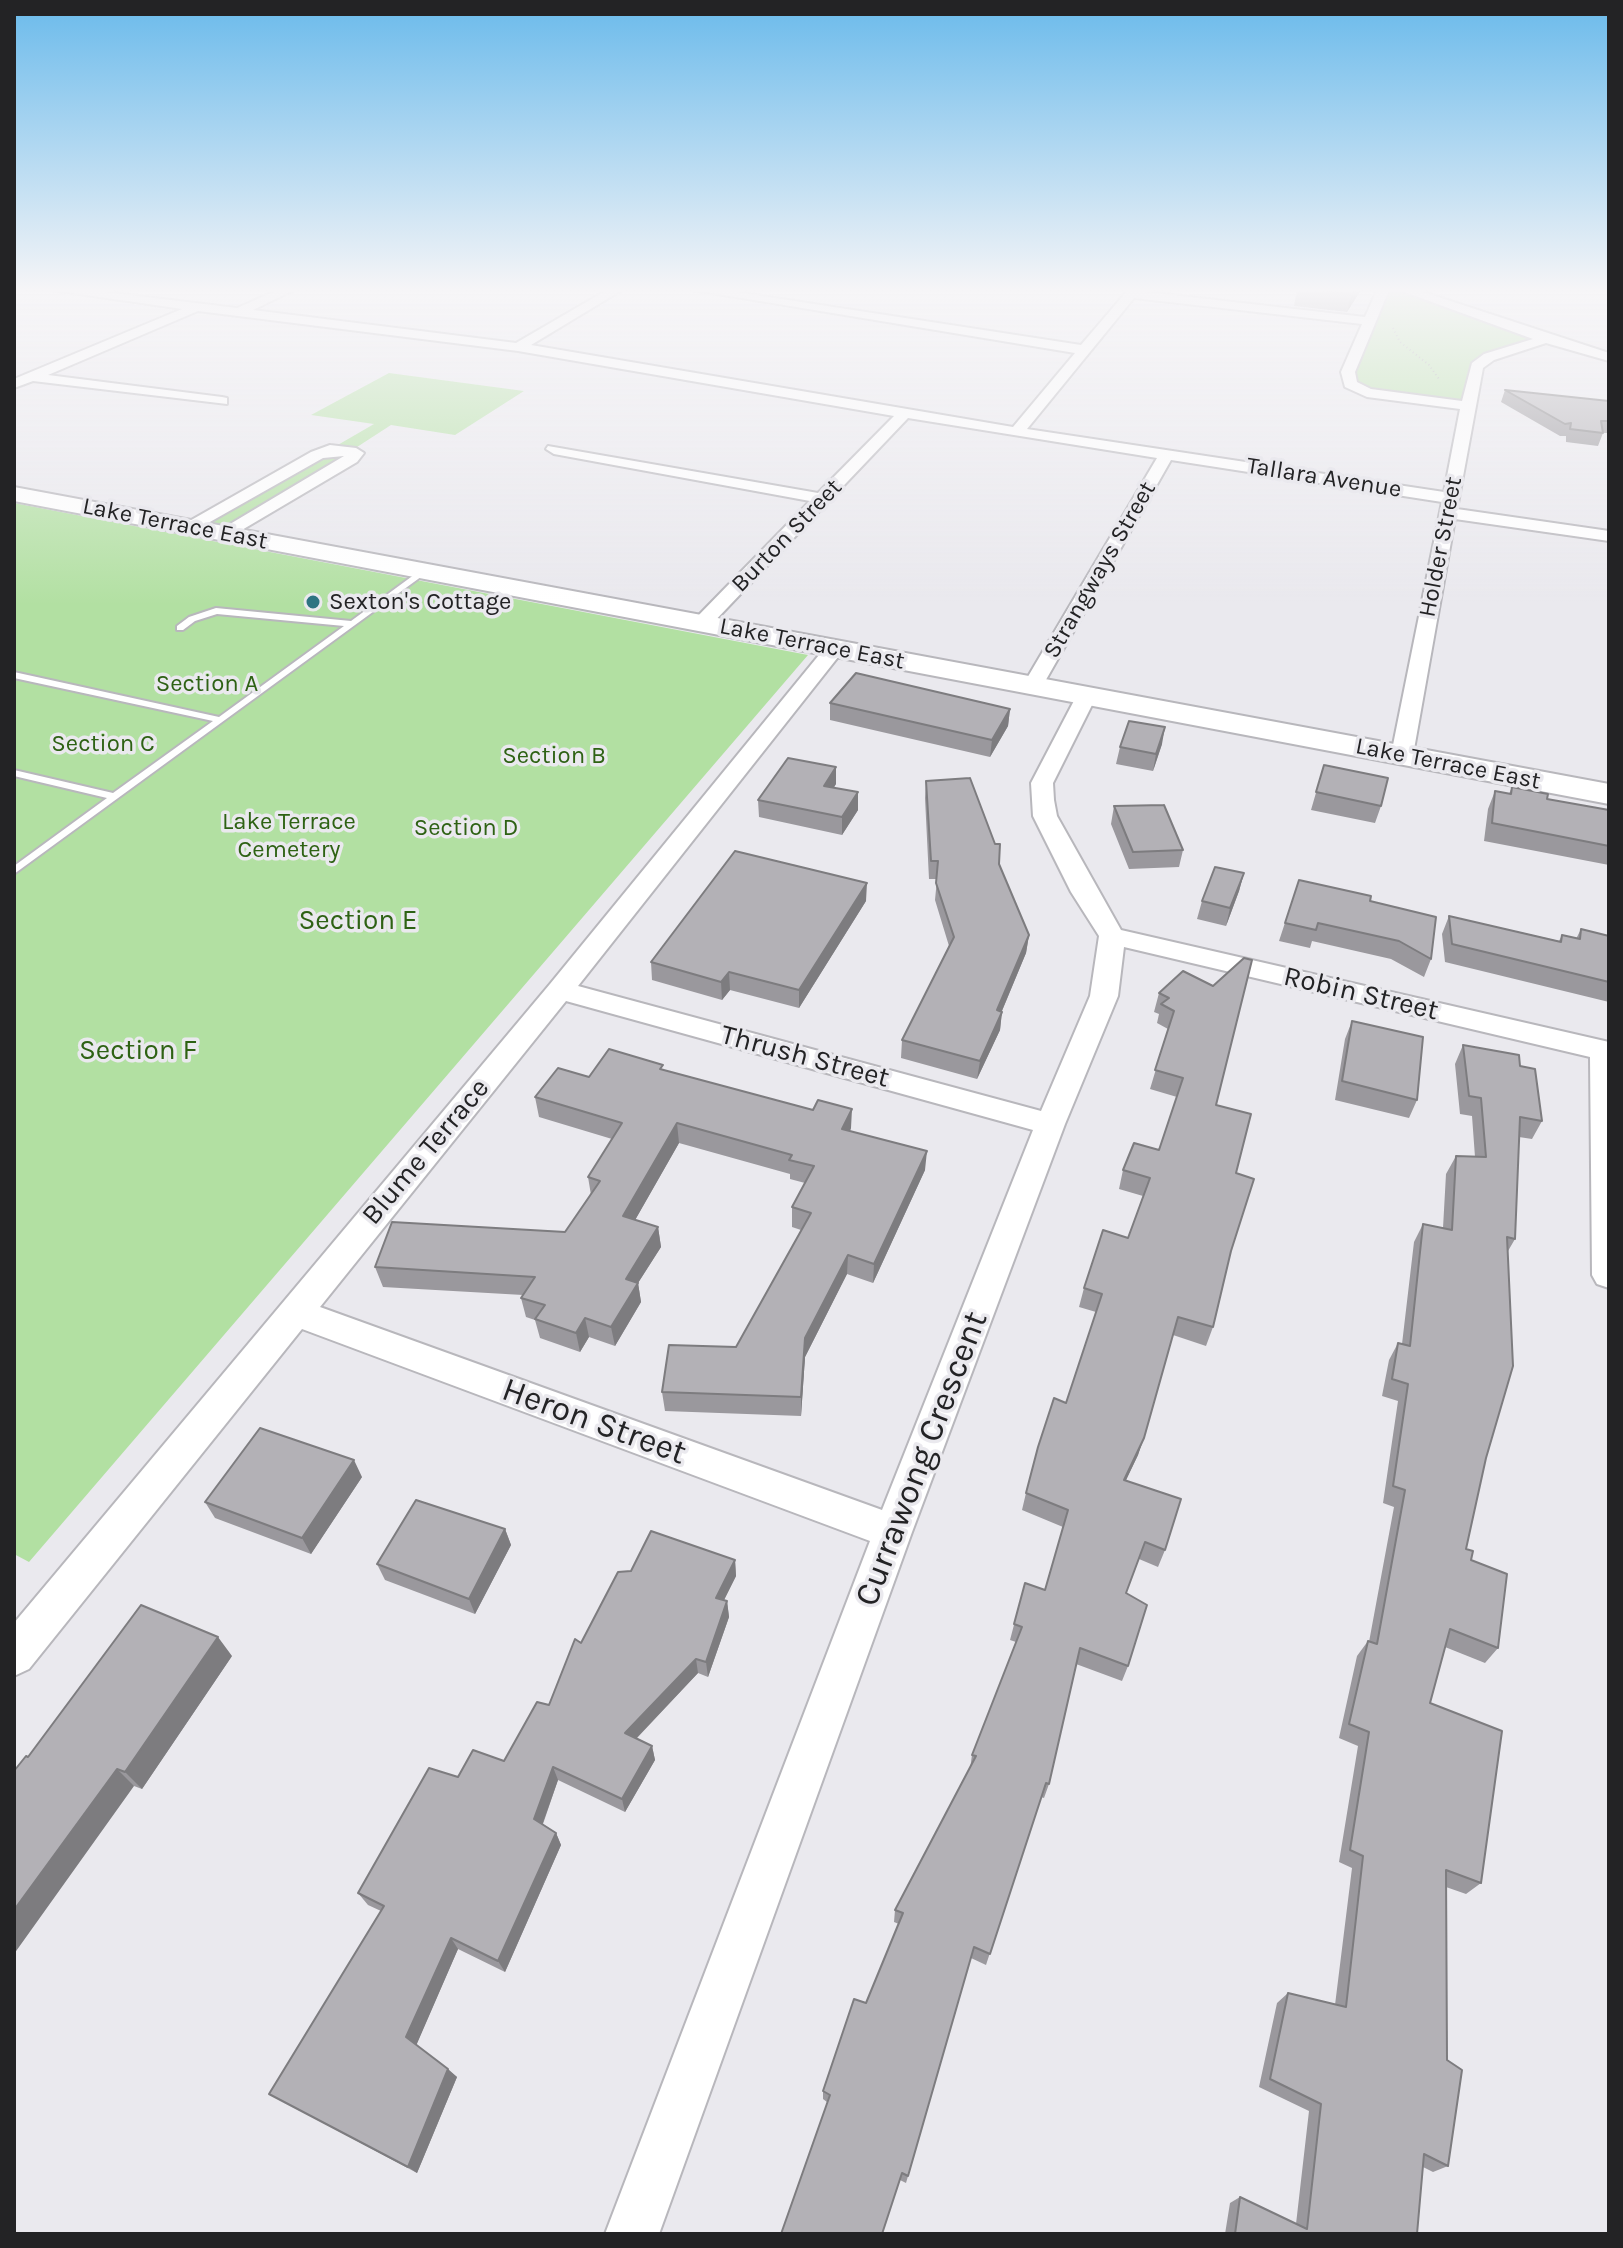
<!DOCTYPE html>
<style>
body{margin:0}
#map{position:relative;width:1623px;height:2248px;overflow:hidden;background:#eae9ee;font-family:Karla,sans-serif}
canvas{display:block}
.frame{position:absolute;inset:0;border:16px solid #232325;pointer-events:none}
</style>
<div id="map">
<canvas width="1623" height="2248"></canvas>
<div class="frame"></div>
</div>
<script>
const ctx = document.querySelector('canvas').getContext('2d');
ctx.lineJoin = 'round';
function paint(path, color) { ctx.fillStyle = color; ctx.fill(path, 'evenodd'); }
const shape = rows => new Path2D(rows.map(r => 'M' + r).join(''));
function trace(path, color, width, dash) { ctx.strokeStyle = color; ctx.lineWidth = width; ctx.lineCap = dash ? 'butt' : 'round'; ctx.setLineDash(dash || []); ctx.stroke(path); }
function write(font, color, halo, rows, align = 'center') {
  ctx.font = font + ' Karla,sans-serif'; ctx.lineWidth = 7; ctx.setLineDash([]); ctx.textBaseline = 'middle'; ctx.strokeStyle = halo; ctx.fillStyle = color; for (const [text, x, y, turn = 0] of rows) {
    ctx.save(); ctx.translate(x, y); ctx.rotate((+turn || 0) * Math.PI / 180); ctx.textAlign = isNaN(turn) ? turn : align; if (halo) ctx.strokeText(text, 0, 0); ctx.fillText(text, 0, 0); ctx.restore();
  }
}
paint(shape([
 [1386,290,1400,290,1539,339,1475,359,1468,373,1464,405,1378,394,1353,383,1351,374],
 [389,373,524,391,455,435,391,425,354,449,336,446,374,424,311,415],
 [351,454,223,531,194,526,319,456],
 [14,503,808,655,29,1562,14,1554]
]), '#b2e0a2');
const lane = shape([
 [422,569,429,571,14,874,14,866,107,798,14,776,14,770,113,793,213,721,14,678,14,672,219,717,344,626,217,614,195,621,183,630,177,630,177,626,189,617,216,608,351,621,422,569]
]);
const street = shape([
 [52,290,88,290,237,308,278,290,294,290,253,310,516,343,607,290,622,290,531,345,1013,427,1075,353,693,290,723,290,1081,345,1128,290,1365,317,1377,290,1389,290,1355,372,1357,382,1371,389,1462,401,1472,363,1484,354,1533,339,1399,290,1417,290,1609,353,1609,361,1546,343,1494,360,1483,368,1457,509,1609,531,1609,541,1455,519,1413,755,1402,762,1391,755,1442,502,1171,460,1043,685,1033,691,1023,685,1157,458,908,418,709,627,702,629,695,627,692,623,695,619,810,501,554,454,546,449,548,446,818,493,894,416,518,351,198,311,48,375,222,397,227,398,227,404,33,381,14,388,14,379,182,309,52,290],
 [1134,298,1362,324,1341,372,1345,387,1367,397,1460,409,1444,492,1027,429,1134,298],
 [330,445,356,448,364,453,357,462,230,537,218,537,215,533,344,456,323,458,194,531,182,531,179,527,311,452,330,445],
 [835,642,845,648,842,652,578,986,1041,1111,1090,996,1099,936,1071,892,1033,816,1031,783,1077,695,1080,691,1094,691,1097,695,1053,783,1054,800,1057,816,1121,930,1609,1042,1609,1288,1597,1284,1592,1275,1590,1057,1124,947,1118,996,1065,1124,912,1532,659,2234,605,2234,870,1541,302,1329,29,1669,14,1676,14,1623,550,984,828,644,835,642],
 [566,1001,1033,1130,882,1510,320,1307,566,1001]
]);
const secondary = shape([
 [14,487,1609,784,1609,804,14,501,14,487]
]);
trace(lane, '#b8b7bc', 4);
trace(street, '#b8b7bc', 4);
trace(secondary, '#b8b7bc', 4);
trace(shape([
 [1393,328,1400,342,1429,365,1439,379]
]), '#9e9da1', 2, [1, 3]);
paint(lane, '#fff');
paint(street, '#fff');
paint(secondary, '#fff');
paint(shape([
 [1297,290,1361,290,1347,312,1294,306],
 [1505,390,1609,401,1609,433,1603,433,1598,446,1566,442,1566,436,1560,436,1501,402],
 [830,703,1010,709,1008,726,990,757,830,720],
 [1162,744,1153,771,1116,764,1120,747],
 [1324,765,1381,806,1375,823,1311,810],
 [926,781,999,864,1029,935,1026,953,1002,1011,1000,1030,977,1079,901,1058,902,1040,949,946,935,900,937,879,929,879,925,798],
 [836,784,834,787,858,810,842,835,759,817,758,800],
 [1512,787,1547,799,1609,810,1609,865,1484,841,1488,809,1495,791,1509,794],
 [1114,806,1183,850,1179,867,1129,869,1111,824],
 [1244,873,1239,891,1226,926,1197,919,1202,901],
 [1299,880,1370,901,1431,959,1424,977,1391,959,1312,941,1310,948,1279,941],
 [866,901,799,1008,730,990,722,1000,652,980,651,962],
 [1449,916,1559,941,1562,935,1576,939,1581,929,1609,936,1609,1002,1445,962,1442,934],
 [1183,971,1216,1105,1236,1173,1231,1251,1213,1327,1206,1346,1173,1335,1138,1455,1126,1480,1165,1550,1158,1567,1139,1559,1126,1593,1128,1666,1122,1681,1076,1664,1049,1784,1044,1798,1041,1797,986,1965,971,1958,906,2183,900,2180,827,2102,823,2099,823,2091,866,2003,899,1924,894,1922,895,1910,970,1769,972,1755,1016,1642,1010,1640,1025,1583,1045,1590,1063,1527,1022,1510,1026,1493,1066,1403,1096,1312,1079,1307,1084,1288,1128,1238,1143,1196,1119,1189,1123,1170,1159,1150,1177,1097,1150,1089,1168,1029,1157,1023,1159,1014,1154,1012,1159,993],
 [1352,1021,1417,1100,1409,1118,1335,1100,1345,1039],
 [1463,1045,1520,1066,1542,1121,1532,1139,1519,1137,1515,1239,1508,1251,1486,1458,1466,1549,1498,1648,1485,1663,1445,1647,1430,1703,1481,1883,1466,1894,1446,1887,1448,2166,1433,2172,1423,2167,1417,2234,1225,2234,1230,2203,1240,2197,1296,2224,1309,2111,1259,2087,1277,2003,1288,1993,1335,2005,1352,1868,1339,1862,1358,1746,1339,1738,1357,1656,1368,1641,1369,1642,1394,1507,1383,1503,1398,1401,1382,1396,1389,1360,1398,1343,1402,1344,1414,1242,1423,1224,1443,1228,1446,1174,1456,1156,1475,1157,1472,1116,1460,1114,1455,1064],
 [664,1070,851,1128,850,1131,925,1170,873,1283,847,1274,805,1357,801,1416,665,1411,662,1392,736,1347,801,1230,792,1227,792,1207,805,1183,790,1179,790,1174,679,1143,635,1220,658,1227,661,1247,638,1283,641,1302,615,1346,589,1337,580,1352,540,1338,535,1320,526,1317,521,1298,523,1295,383,1287,375,1267,565,1232,591,1195,588,1177,612,1139,539,1117,535,1097,589,1077],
 [362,1477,311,1554,215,1518,205,1502],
 [505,1529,511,1545,475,1614,385,1580,377,1564],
 [735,1560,736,1576,724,1600,727,1601,729,1617,708,1677,698,1673,637,1738,652,1746,655,1760,625,1812,558,1780,543,1824,556,1833,561,1845,505,1972,458,1949,416,2045,457,2077,417,2173,269,2094,381,1911,368,1905,358,1893,458,1777,504,1761,549,1705,581,1643],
 [232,1656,142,1789,134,1786,28,1757]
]), '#9a989d');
paint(shape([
 [1354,290,1361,290,1347,312,1351,294],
 [1010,709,1008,726,990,757,992,740],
 [1165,727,1162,744,1153,771,1156,754],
 [836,767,836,784,824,803,824,786],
 [858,792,858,810,842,835,842,817],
 [1244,873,1239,891,1226,926,1230,908],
 [867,883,866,901,799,1008,799,990],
 [1029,935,1026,953,996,1025,1002,1012,1000,1030,977,1079,980,1061,997,1010],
 [729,972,730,990,722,1000,721,982],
 [852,1109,851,1128,842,1149,842,1129],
 [677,1123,679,1143,626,1236,623,1216],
 [927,1151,925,1170,873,1283,874,1264],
 [658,1227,661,1247,638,1283,641,1302,615,1346,611,1327,626,1279],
 [848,1255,847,1274,805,1357,801,1416,801,1397,805,1338],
 [585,1318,589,1337,580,1352,576,1333],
 [1144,1438,1138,1455,1118,1497,1124,1480],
 [354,1460,362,1477,311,1554,302,1538],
 [505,1529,511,1545,475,1614,469,1599],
 [735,1560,736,1576,717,1614,716,1598],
 [727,1601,729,1617,708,1677,706,1662],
 [218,1637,232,1656,142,1789,125,1772],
 [696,1659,698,1673,629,1746,625,1733],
 [652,1746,655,1760,625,1812,622,1799],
 [553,1767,558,1780,540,1831,534,1819],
 [117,1769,134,1786,14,1954,14,1910],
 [556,1833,561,1845,505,1972,498,1961],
 [451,1938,458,1949,416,2046,406,2037],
 [448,2069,457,2077,417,2173,408,2167]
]), '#7d7c7f');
const building = shape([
 [1317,290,1354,290,1351,294,1317,290],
 [1505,390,1609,401,1609,421,1601,421,1603,433,1570,429,1571,423,1565,424,1505,390],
 [856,673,1010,709,992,740,830,703,856,673],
 [1129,721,1165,727,1156,754,1120,747,1129,721],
 [788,758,836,767,824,786,858,792,842,817,758,800,788,758],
 [1324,765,1388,778,1381,806,1316,792,1324,765],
 [970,778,995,844,1000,844,999,864,1029,935,997,1010,1002,1012,980,1061,902,1040,954,937,936,883,938,861,931,861,926,781,970,778],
 [1512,787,1548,794,1547,799,1609,810,1609,846,1492,823,1495,791,1511,794,1512,787],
 [1164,805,1183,850,1133,852,1114,806,1164,805],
 [735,851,867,883,799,990,729,972,721,982,651,962,735,851],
 [1215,867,1244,873,1230,908,1202,901,1215,867],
 [1299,880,1371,896,1370,901,1436,917,1431,959,1399,941,1318,923,1316,930,1285,923,1299,880],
 [1449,916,1561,942,1562,935,1580,939,1581,929,1609,936,1609,982,1452,944,1449,916],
 [1244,958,1252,960,1216,1105,1251,1114,1236,1173,1254,1179,1231,1251,1213,1327,1178,1317,1144,1438,1124,1480,1181,1499,1165,1550,1145,1542,1126,1593,1147,1605,1128,1666,1080,1648,1049,1784,1046,1783,990,1954,974,1947,908,2176,902,2173,882,2234,781,2234,830,2095,823,2091,854,1999,866,2003,903,1913,895,1910,976,1756,972,1755,1022,1627,1014,1624,1025,1583,1045,1590,1068,1510,1026,1493,1038,1447,1054,1398,1066,1403,1102,1294,1084,1288,1103,1230,1128,1238,1150,1178,1123,1170,1134,1143,1159,1150,1183,1078,1155,1070,1174,1011,1161,1004,1169,998,1159,993,1183,971,1213,986,1244,958],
 [1352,1021,1423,1037,1417,1100,1342,1081,1352,1021],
 [1463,1045,1519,1055,1520,1066,1535,1069,1542,1121,1520,1117,1515,1239,1507,1237,1513,1366,1486,1458,1466,1549,1473,1551,1471,1560,1507,1574,1498,1648,1450,1629,1430,1703,1502,1731,1481,1883,1446,1870,1447,2060,1462,2070,1448,2166,1424,2154,1417,2234,1235,2234,1240,2197,1307,2229,1321,2104,1270,2079,1288,1993,1346,2007,1363,1856,1350,1850,1369,1732,1349,1724,1368,1641,1377,1644,1405,1490,1393,1486,1408,1384,1392,1379,1398,1343,1410,1346,1423,1224,1452,1230,1456,1156,1486,1157,1481,1098,1469,1096,1463,1045],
 [609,1049,663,1065,660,1069,813,1110,818,1100,852,1109,842,1129,927,1151,874,1264,848,1255,805,1338,801,1397,662,1392,669,1345,736,1347,811,1213,792,1207,814,1166,789,1160,792,1155,677,1123,623,1216,658,1227,626,1279,638,1283,611,1327,585,1318,576,1333,535,1319,545,1305,521,1298,535,1277,375,1267,392,1222,565,1232,600,1181,588,1177,622,1123,535,1097,558,1068,589,1077,609,1049],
 [260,1428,354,1460,302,1538,205,1502,260,1428],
 [416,1500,505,1529,469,1599,377,1564,416,1500],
 [651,1531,735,1560,716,1598,727,1601,706,1662,696,1659,625,1733,652,1746,622,1799,553,1767,534,1819,556,1833,498,1961,451,1938,406,2037,448,2069,408,2167,269,2094,384,1906,358,1893,429,1768,458,1777,473,1750,504,1761,537,1702,549,1705,575,1639,581,1643,618,1572,631,1571,651,1531],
 [141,1605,218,1637,125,1772,117,1769,14,1910,14,1771,26,1756,28,1757,141,1605]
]);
paint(building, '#b3b1b6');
trace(building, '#7d7c7f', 2);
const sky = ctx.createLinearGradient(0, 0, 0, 605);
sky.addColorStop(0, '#6abaeb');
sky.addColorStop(0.48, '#f6f5f7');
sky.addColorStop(1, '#f6f5f700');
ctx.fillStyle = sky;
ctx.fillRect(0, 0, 1623, 605);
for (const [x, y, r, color] of [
 [313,602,8,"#2e7381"]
]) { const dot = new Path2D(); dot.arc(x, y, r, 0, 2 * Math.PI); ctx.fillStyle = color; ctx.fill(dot); trace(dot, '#eae9ee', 3); }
write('24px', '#232325', '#eae9ee', [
 ["Tallara Avenue",1324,478,9],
 ["Lake Terrace East",175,524,11],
 ["Burton Street",787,536,-46],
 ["Holder Street",1441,547,-79],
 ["Strangways Street",1100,570,-60],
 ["Lake Terrace East",812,644,11],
 ["Lake Terrace East",1448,764,11]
]);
write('24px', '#232325', '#eae9ee', [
 ["Sexton's Cottage",329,602]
], 'left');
write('24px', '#2e6214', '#eae9ee', [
 ["Section A",207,684],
 ["Section C",103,744],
 ["Section B",554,756],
 ["Lake Terrace",289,822],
 ["Cemetery",289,850],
 ["Section D",466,828]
]);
write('28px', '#2e6214', '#eae9ee', [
 ["Section E",358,921],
 ["Section F",138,1051]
]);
write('28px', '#232325', '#eae9ee', [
 ["Robin Street",1361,994,13],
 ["Thrush Street",805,1057,15],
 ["Blume Terrace",426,1152,-50]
]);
write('34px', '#232325', '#eae9ee', [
 ["Heron Street",594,1422,20],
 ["Currawong Crescent",922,1459,-69]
]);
</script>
